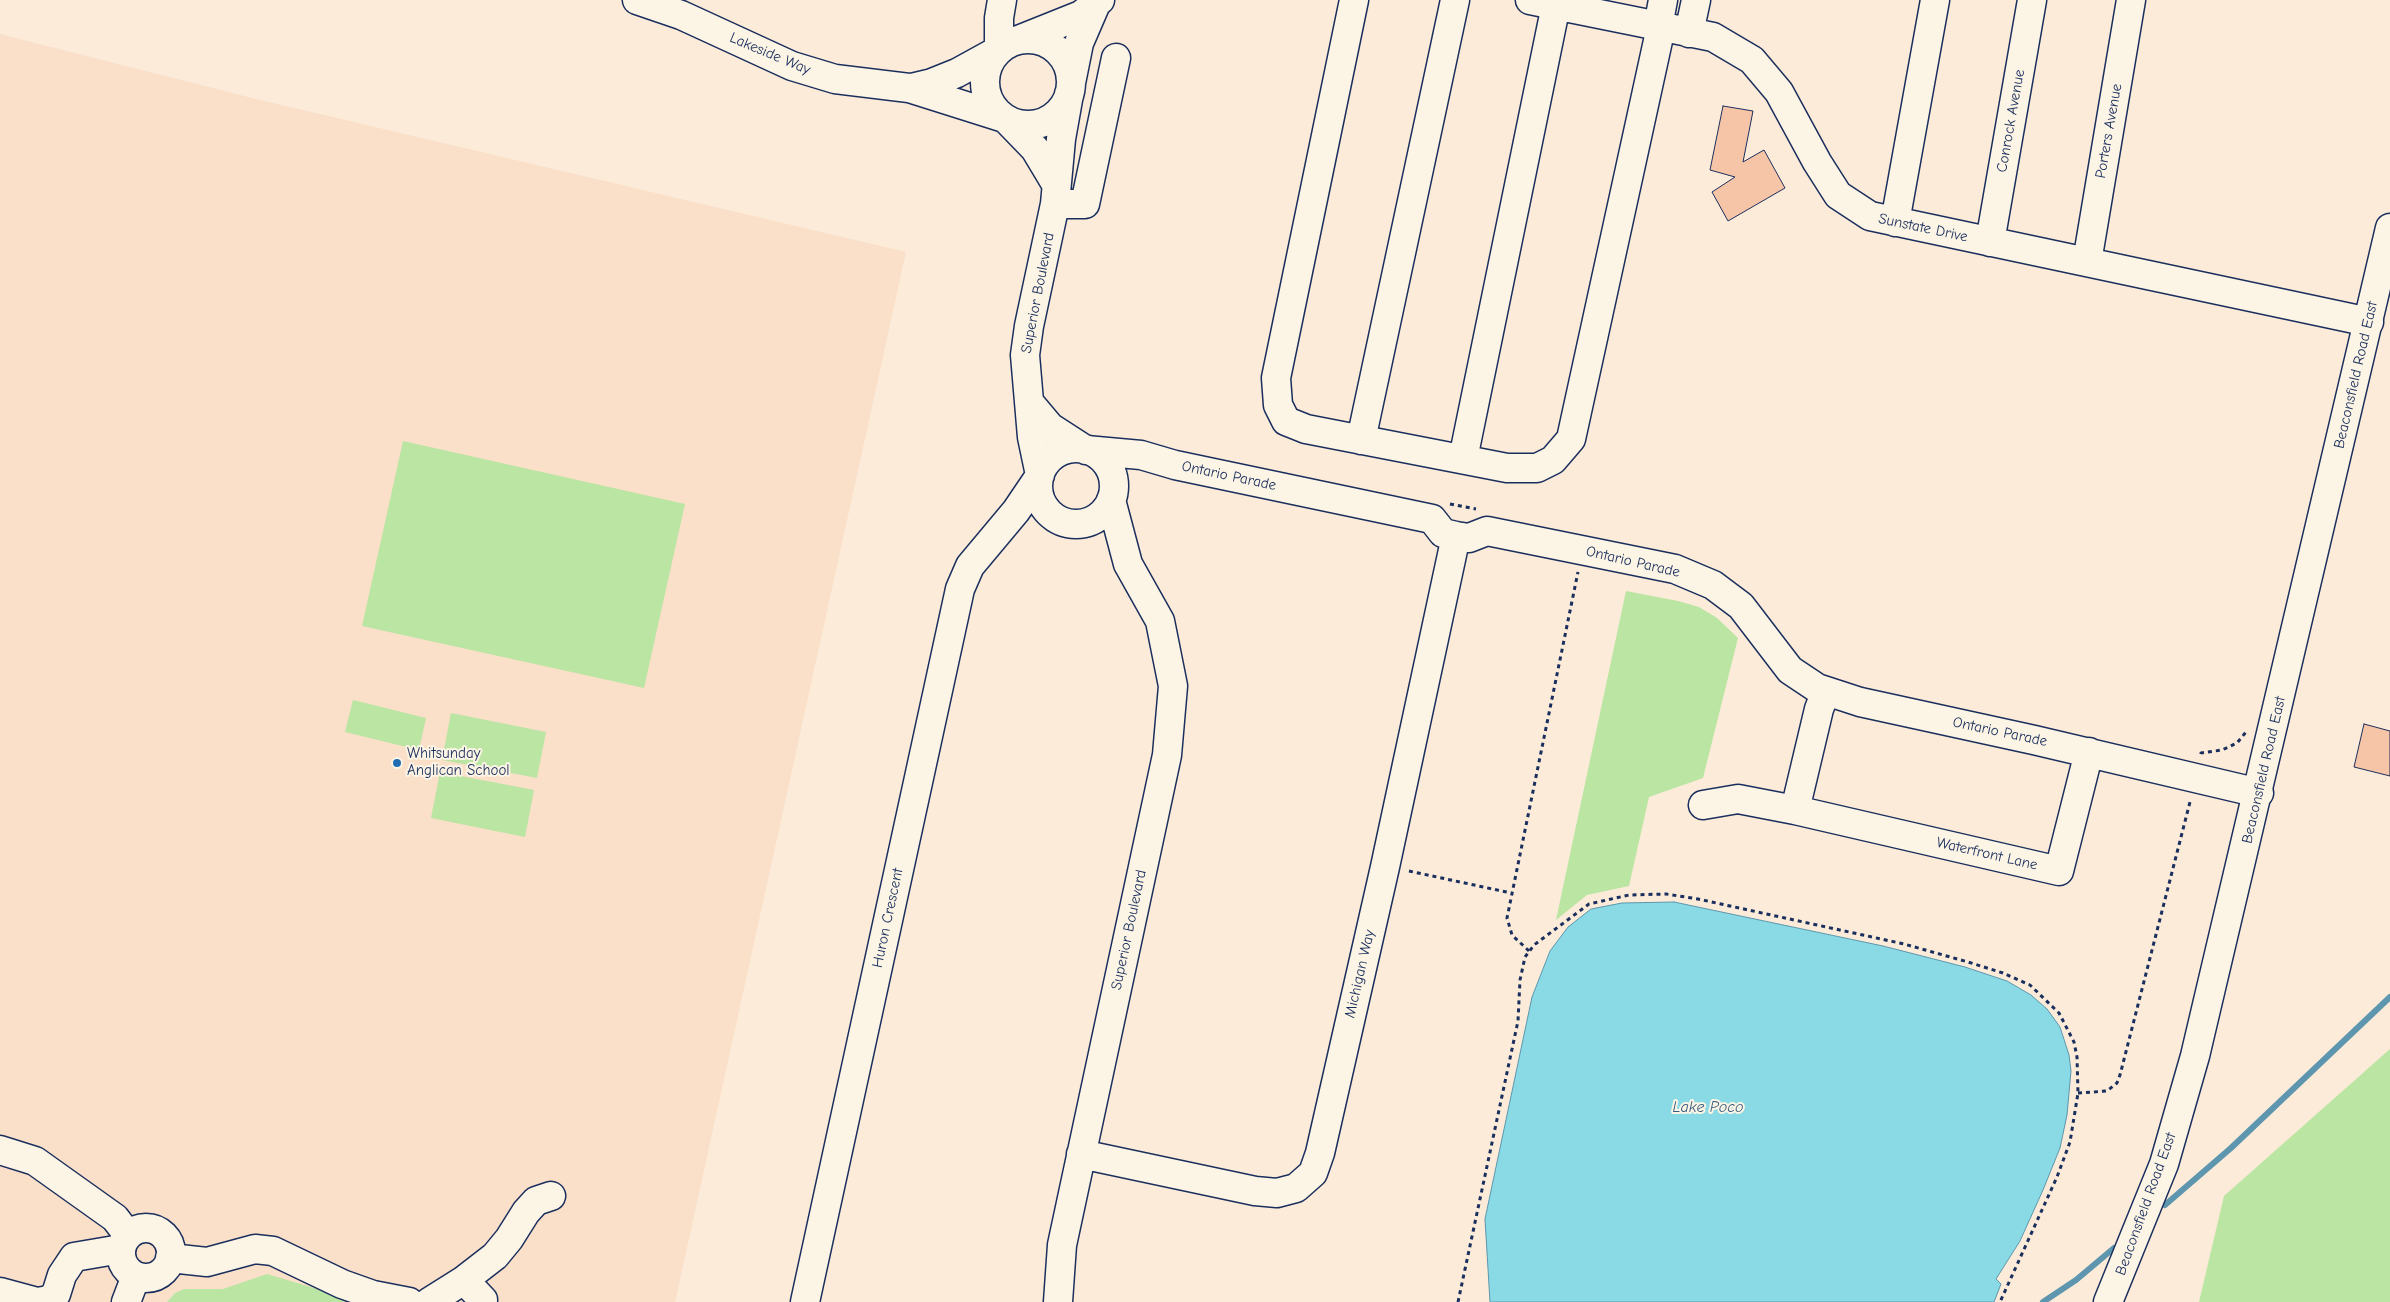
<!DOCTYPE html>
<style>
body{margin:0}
canvas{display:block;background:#fbebd8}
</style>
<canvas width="2390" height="1302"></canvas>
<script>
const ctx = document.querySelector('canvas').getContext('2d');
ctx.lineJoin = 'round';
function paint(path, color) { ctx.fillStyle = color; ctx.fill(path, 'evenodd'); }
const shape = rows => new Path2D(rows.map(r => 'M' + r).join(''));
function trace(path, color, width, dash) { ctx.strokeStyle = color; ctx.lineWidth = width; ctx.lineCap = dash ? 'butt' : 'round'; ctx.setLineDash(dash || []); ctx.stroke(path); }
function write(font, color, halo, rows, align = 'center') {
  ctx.font = font + ' "Comic Neue",sans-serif'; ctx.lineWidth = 4; ctx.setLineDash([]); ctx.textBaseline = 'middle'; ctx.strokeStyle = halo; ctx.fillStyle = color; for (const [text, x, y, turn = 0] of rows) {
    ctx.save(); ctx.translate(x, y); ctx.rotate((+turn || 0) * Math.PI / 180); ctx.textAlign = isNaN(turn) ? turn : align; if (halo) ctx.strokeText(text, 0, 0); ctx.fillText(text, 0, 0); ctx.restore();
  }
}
paint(shape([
 [0,34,256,99,906,252,675,1302,361,1302,242,1284,223,1289,175,1293,167,1302,0,1302]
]), '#fadfc9');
paint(shape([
 [403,441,685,504,644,688,362,626],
 [1626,591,1678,601,1699,607,1717,618,1738,638,1703,778,1649,797,1629,886,1587,895,1556,920],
 [353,700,426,718,419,750,345,732],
 [451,713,546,732,537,778,442,760],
 [440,772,534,790,525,837,431,818],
 [2390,1049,2390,1302,2199,1302,2224,1196],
 [267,1274,361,1302,167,1302,175,1293,184,1289,223,1289]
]), '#bae5a3');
const water = shape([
 [1674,902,1883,946,1965,967,2007,981,2031,995,2047,1009,2060,1027,2069,1055,2071,1071,2067,1115,2060,1148,2043,1190,2020,1241,1996,1279,2001,1284,1994,1302,1490,1302,1485,1219,1532,997,1550,951,1568,927,1591,909,1622,903,1674,902]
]);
paint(water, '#89dae4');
trace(water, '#5d96ae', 1);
trace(shape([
 [2165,1205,2231,1148,2390,997],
 [2043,1302,2076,1280,2114,1248]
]), '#5d96ae', 6);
const building = shape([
 [1723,106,1753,111,1743,162,1764,150,1785,188,1728,221,1712,192,1735,177,1710,170,1723,106],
 [2364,724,2390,731,2390,776,2354,767,2364,724]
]);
paint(building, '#f6c4a6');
trace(building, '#1b2f5e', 1);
const minor = shape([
 [637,0,681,15,792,66,835,79,909,88,1004,118],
 [1354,0,1276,378,1278,405,1286,421,1306,429,1507,468,1537,468,1553,460,1571,439,1661,27],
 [1530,0,1713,37,1752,60,1779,92,1817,162,1838,195,1870,216,2369,322],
 [1658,27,1663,0],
 [1689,33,1696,0],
 '985 82a43 43 0 1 1 86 0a43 43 0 1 1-86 0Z',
 [1021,39,1081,15,1100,0],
 [999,50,999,18,1002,0],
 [1071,83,1079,43,1095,6],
 [911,88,932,83,957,73,997,51],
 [1006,119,1035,149,1056,184],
 [1055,204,1085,204,1116,58],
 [1895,222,1935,0],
 [1990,242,2032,0],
 [2087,262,2131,0],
 [1029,402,1050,427,1084,449],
 [1361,440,1455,0],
 '1038 486a38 38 0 1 1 76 0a38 38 0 1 1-76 0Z',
 [1086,450,1141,455,1175,465,1432,519,1443,533,1456,536,1469,538,1487,531,1675,569,1713,585,1741,606,1790,670,1817,688,1860,702,2034,740,2259,793],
 [1463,459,1557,0],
 [1040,475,1032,437,1025,355,1029,326,1055,204,1061,139,1069,94],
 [1826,691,1819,709,1795,810,2059,871,2089,752],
 [1703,805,1738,799,1795,810],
 [0,1150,35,1161,115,1218,128,1235],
 [1081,1154,1255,1191,1277,1193,1296,1188,1313,1173,1320,1153,1385,867,1456,536],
 '121 1253a25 25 0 1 1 50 0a25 25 0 1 1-50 0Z',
 [170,1258,207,1262,255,1249,273,1251,342,1284,373,1295,409,1302],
 [0,1292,37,1302,49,1300,56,1294,62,1275,74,1257,121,1249],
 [483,1300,464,1280,495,1256,509,1239,526,1212,536,1201,551,1196],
 [126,1302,136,1276],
 [429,1302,464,1280],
 [805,1302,960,589,970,566,1016,511,1039,477],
 [1058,1302,1062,1245,1167,755,1173,686,1160,621,1128,564,1111,500]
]);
const major = shape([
 [2108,1302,2164,1164,2195,1056,2390,228]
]);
trace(minor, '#1b2f5e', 31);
trace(major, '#1b2f5e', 31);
trace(shape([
 [1450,504,1476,509],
 [2201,754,2201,753,2222,750,2237,743,2246,732],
 [1409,871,1511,893],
 [1529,951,1512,935,1507,918,1578,572],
 [2078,1093,2107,1091,2117,1083,2120,1075,2190,802],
 [1458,1302,1518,1021,1520,980,1525,957,1534,945,1589,904,1629,895,1666,894,1698,899,1904,944,1968,962,2003,973,2030,985,2059,1013,2074,1042,2077,1057,2078,1093,2070,1142,2057,1177,2000,1302]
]), '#1b2f5e', 3, [4, 4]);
trace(minor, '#fcf5e5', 28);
trace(major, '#fcf5e5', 28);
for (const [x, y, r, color] of [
 [397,763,5,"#1f6fb2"]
]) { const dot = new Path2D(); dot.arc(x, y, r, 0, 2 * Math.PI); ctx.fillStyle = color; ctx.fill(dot); trace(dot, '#fcf5e5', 2); }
write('15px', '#1b2f5e', '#fcf5e5', [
 ["Lakeside Way",770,54,23],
 ["Conrock Avenue",2011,121,-80],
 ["Porters Avenue",2109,131,-80],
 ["Sunstate Drive",1923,228,12],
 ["Superior Boulevard",1038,293,-79],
 ["Beaconsfield Road East",2356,375,-77],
 ["Ontario Parade",1229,476,12],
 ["Ontario Parade",1633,562,13],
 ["Ontario Parade",2000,732,12],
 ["Beaconsfield Road East",2264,770,-77],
 ["Waterfront Lane",1987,854,13],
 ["Huron Crescent",888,918,-78],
 ["Superior Boulevard",1129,930,-78],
 ["Michigan Way",1360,974,-77],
 ["Beaconsfield Road East",2146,1204,-70]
]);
write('15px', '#1b2f5e', '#fcf5e5', [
 ["Whitsunday",407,754],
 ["Anglican School",407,771]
], 'left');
write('italic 16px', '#365a80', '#fcf5e5', [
 ["Lake Poco",1708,1107]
]);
</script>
